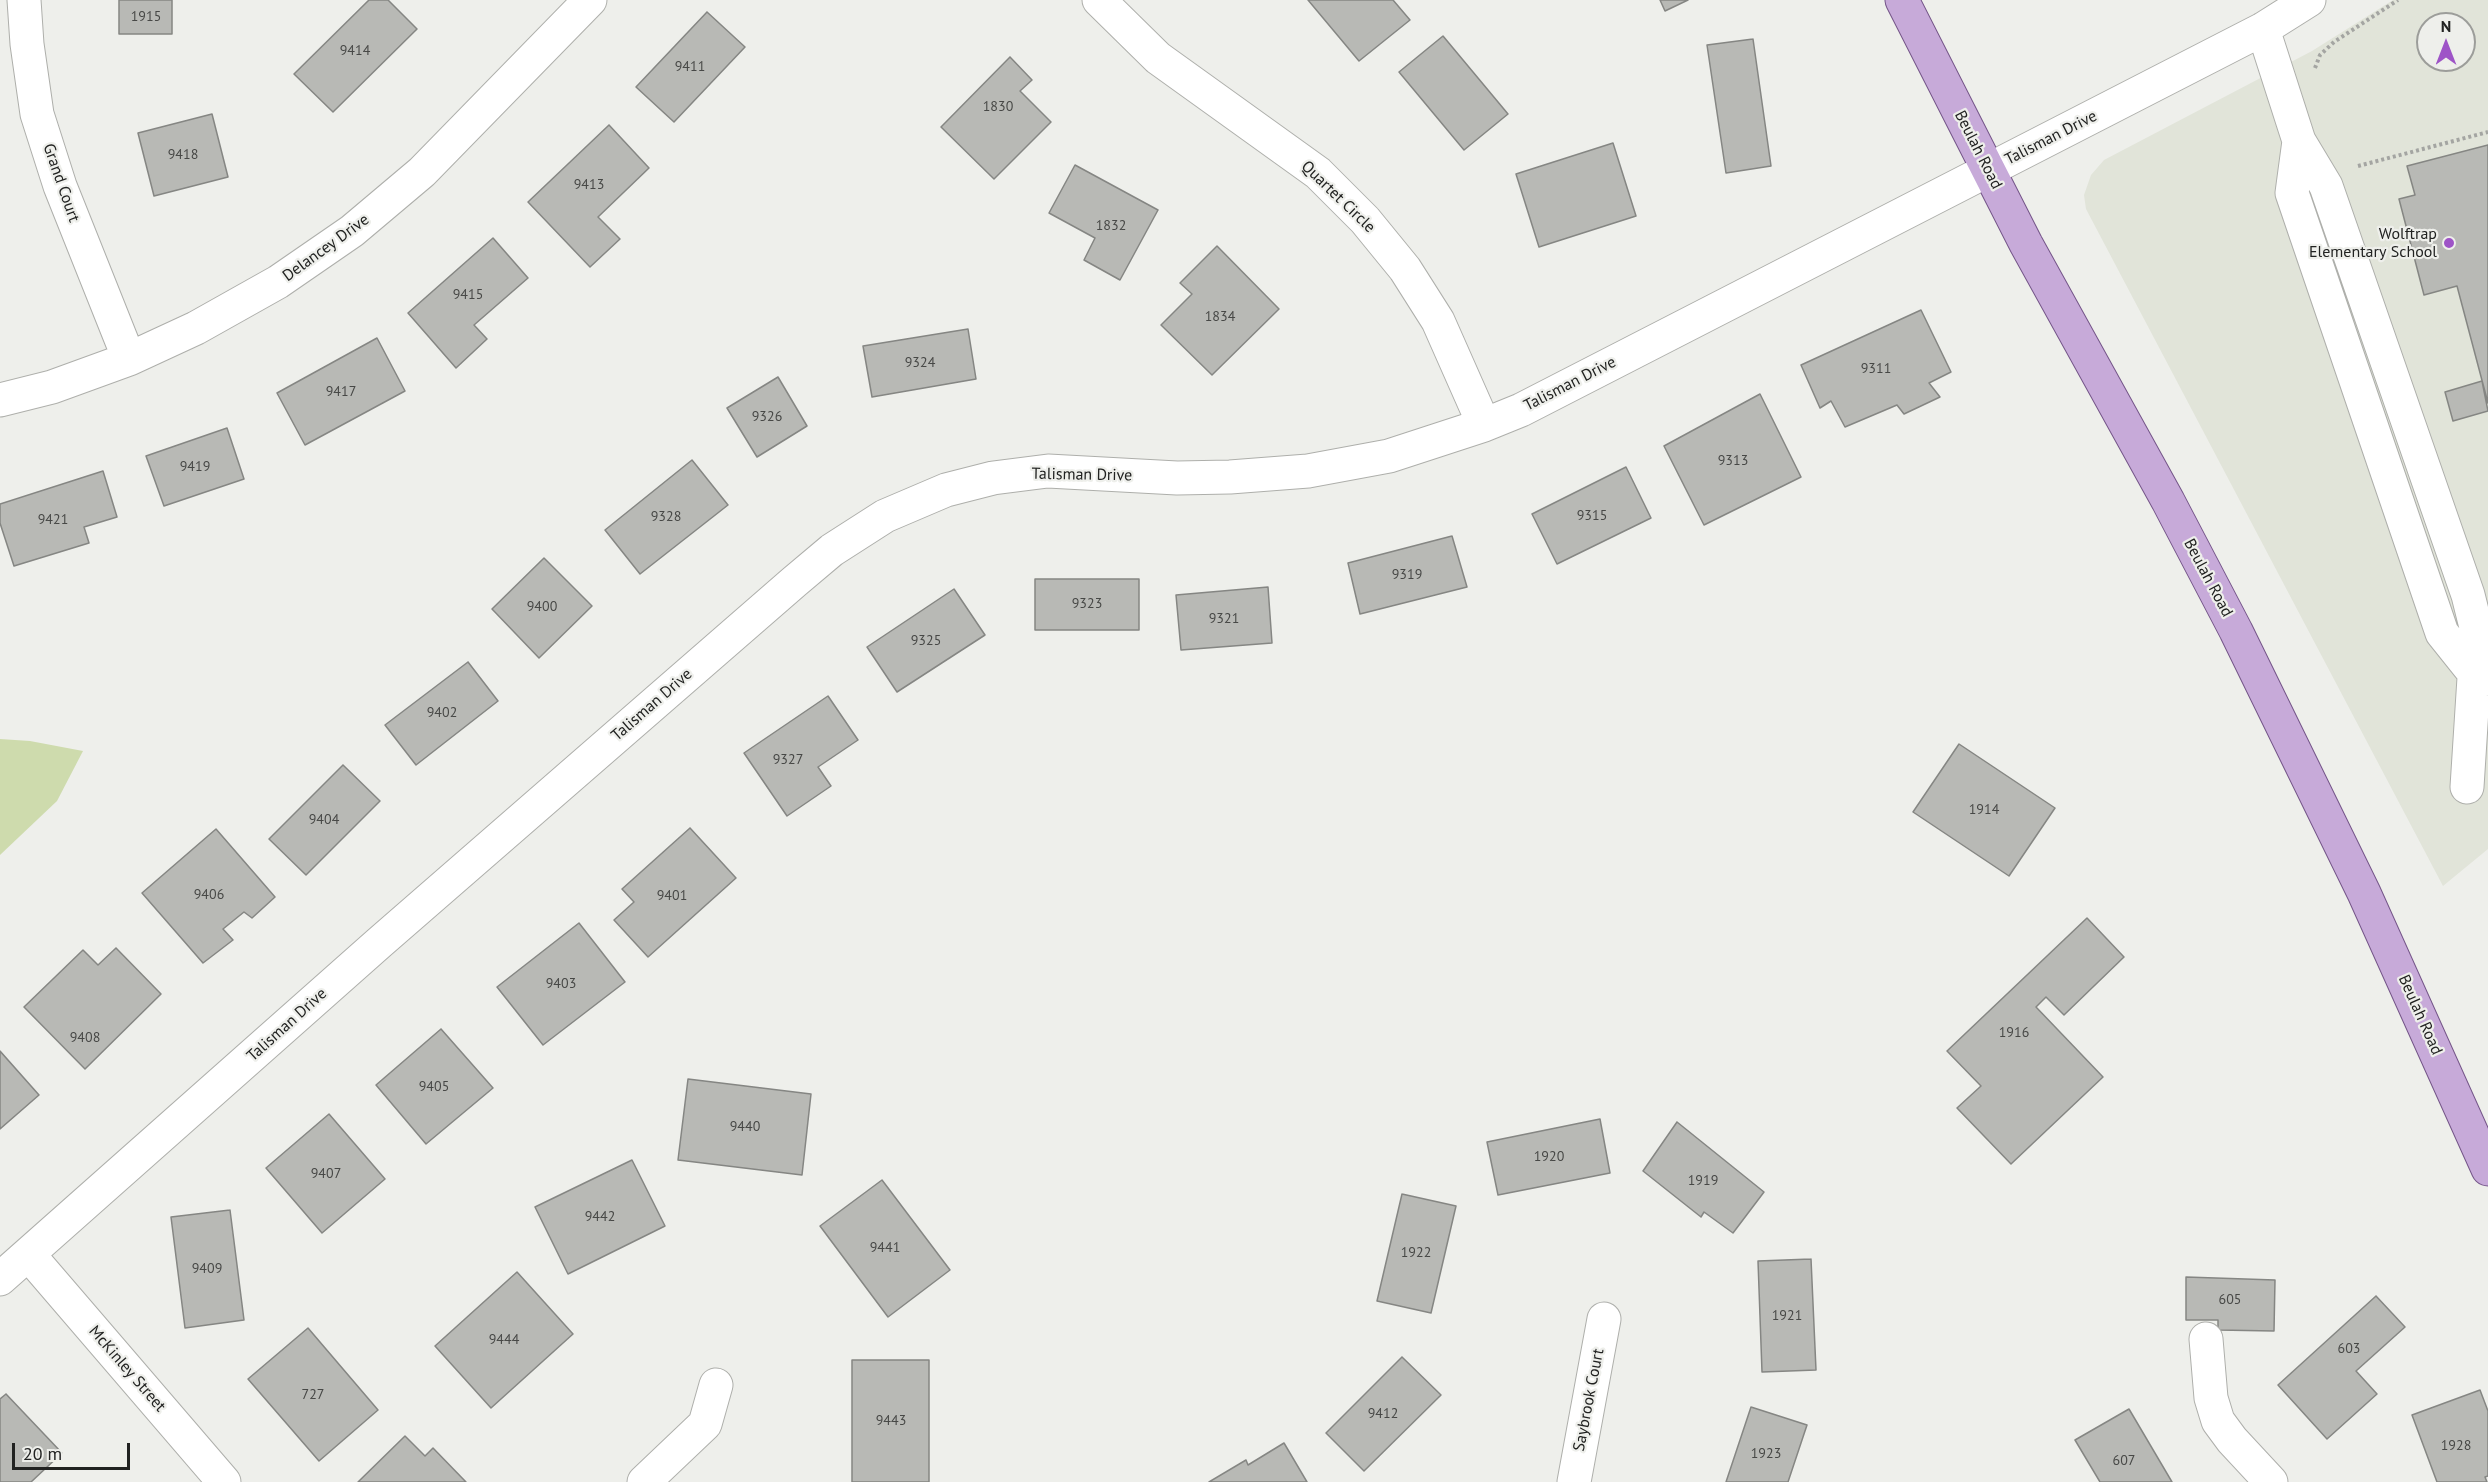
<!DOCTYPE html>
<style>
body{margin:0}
#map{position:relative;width:2488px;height:1482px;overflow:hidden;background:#eeefeb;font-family:"PT Sans",sans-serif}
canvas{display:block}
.north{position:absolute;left:2416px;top:12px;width:60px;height:60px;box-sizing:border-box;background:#eeefeb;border:2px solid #9c9d9a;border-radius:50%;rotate:0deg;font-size:16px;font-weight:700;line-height:24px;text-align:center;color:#212221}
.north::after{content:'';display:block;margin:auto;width:21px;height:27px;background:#9e54c7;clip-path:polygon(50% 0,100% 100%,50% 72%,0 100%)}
.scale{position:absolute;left:12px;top:1443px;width:118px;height:27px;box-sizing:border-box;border:3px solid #212221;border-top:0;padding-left:8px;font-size:18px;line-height:21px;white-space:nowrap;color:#212221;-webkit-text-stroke:4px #eeefeb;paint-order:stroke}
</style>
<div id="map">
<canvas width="2488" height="1482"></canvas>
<div class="north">N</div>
<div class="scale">20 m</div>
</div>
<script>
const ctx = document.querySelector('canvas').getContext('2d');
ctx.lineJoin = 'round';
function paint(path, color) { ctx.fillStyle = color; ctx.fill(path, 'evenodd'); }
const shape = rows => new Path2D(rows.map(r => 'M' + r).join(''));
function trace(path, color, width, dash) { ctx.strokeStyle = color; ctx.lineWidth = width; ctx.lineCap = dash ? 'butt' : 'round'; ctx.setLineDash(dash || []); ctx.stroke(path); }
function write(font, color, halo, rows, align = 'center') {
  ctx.font = font + ' "PT Sans",sans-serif'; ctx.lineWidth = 4.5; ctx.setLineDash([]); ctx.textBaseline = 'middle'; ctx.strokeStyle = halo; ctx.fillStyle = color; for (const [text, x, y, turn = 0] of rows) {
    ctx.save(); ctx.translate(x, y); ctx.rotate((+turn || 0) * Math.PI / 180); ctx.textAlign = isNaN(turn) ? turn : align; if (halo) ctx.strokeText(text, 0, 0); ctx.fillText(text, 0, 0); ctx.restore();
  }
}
paint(shape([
 [2393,0,2488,0,2488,849,2443,886,2086,209,2084,195,2091,175,2104,160,2312,51],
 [2428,24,2464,24,2464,60,2428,60]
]), '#e1e4d9');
paint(shape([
 [0,739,30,741,83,751,57,801,0,855]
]), '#cedbad');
const building = shape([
 [119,0,172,0,172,34,119,34,119,0],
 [369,0,388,0,417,29,333,112,294,74,369,0],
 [1308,0,1393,0,1410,20,1359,61,1308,0],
 [1660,0,1688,0,1665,11,1660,0],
 [707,12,745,47,674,122,636,87,707,12],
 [1443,36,1508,114,1464,150,1399,72,1443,36],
 [1753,39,1771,166,1726,173,1707,45,1753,39],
 [1010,57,1032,80,1020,91,1051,122,994,179,941,127,1010,57],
 [212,114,228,177,154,196,138,133,212,114],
 [609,125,649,168,598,217,620,239,590,267,528,202,609,125],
 [1613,143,1636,216,1539,247,1516,174,1613,143],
 [2488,145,2488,403,2457,286,2424,295,2399,199,2415,195,2407,166,2488,145],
 [1075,165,1158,210,1120,280,1084,260,1095,238,1049,213,1075,165],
 [493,238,528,278,474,325,487,339,456,368,408,313,493,238],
 [1217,246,1279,309,1212,375,1161,325,1192,294,1180,283,1217,246],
 [1921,310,1951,372,1929,383,1940,397,1904,414,1897,405,1845,427,1831,401,1820,408,1801,365,1921,310],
 [968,329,976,379,872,397,863,346,968,329],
 [377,338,405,391,305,445,277,393,377,338],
 [778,377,807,426,757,457,727,408,778,377],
 [2482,381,2488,411,2453,421,2445,392,2482,381],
 [1760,394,1801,477,1704,525,1664,446,1760,394],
 [227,428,244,479,164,506,146,456,227,428],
 [692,460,728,505,640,574,605,530,692,460],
 [1626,467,1651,518,1557,564,1532,514,1626,467],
 [103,471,117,517,84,527,89,543,14,566,0,523,0,504,103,471],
 [1452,536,1467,587,1360,614,1348,563,1452,536],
 [544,558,592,606,539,658,492,609,544,558],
 [1035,579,1139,579,1139,630,1035,630,1035,579],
 [1268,587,1272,643,1181,650,1176,595,1268,587],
 [954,589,985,635,897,692,867,647,954,589],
 [468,662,498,701,416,765,385,725,468,662],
 [828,696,858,740,818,767,831,786,787,816,744,753,828,696],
 [1959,744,2055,808,2009,876,1913,812,1959,744],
 [343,765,380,801,306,875,269,839,343,765],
 [690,828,736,878,648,957,614,920,634,902,622,889,690,828],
 [216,829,275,897,252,918,244,912,223,929,233,940,203,963,142,893,216,829],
 [2087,918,2124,957,2064,1015,2046,997,2036,1007,2103,1077,2011,1164,1957,1108,1981,1086,1947,1051,2087,918],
 [579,923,625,982,543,1045,497,987,579,923],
 [116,948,161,994,85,1069,24,1007,83,950,98,965,116,948],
 [441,1029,493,1088,426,1144,376,1085,441,1029],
 [0,1051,39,1095,0,1129,0,1051],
 [688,1079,811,1094,802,1175,678,1160,688,1079],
 [329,1114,385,1179,322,1233,266,1168,329,1114],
 [1600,1119,1610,1173,1498,1195,1487,1142,1600,1119],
 [1677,1122,1764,1192,1733,1233,1704,1212,1701,1217,1643,1171,1677,1122],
 [632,1160,665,1226,568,1274,535,1207,632,1160],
 [882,1180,950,1270,888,1317,820,1226,882,1180],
 [1402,1194,1456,1206,1431,1313,1377,1301,1402,1194],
 [230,1210,244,1320,185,1328,171,1217,230,1210],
 [1811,1259,1816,1370,1762,1372,1758,1261,1811,1259],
 [517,1272,573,1334,491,1408,435,1346,517,1272],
 [2186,1277,2275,1280,2274,1331,2218,1330,2218,1320,2186,1320,2186,1277],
 [2376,1296,2405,1327,2356,1371,2377,1394,2327,1439,2278,1385,2376,1296],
 [308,1328,378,1410,319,1461,248,1379,308,1328],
 [1402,1357,1441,1395,1364,1471,1326,1433,1402,1357],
 [852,1360,929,1360,929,1482,852,1482,852,1360],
 [2480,1390,2488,1411,2488,1476,2485,1477,2487,1482,2437,1482,2412,1415,2480,1390],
 [6,1394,62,1453,31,1482,0,1482,0,1399,6,1394],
 [1751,1407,1807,1425,1788,1482,1726,1482,1751,1407],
 [2129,1409,2172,1482,2100,1482,2075,1440,2129,1409],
 [405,1436,425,1456,433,1448,466,1482,358,1482,405,1436],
 [1284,1443,1307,1482,1209,1482,1246,1460,1248,1465,1284,1443]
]);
paint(building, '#b8b9b5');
trace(building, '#858683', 1.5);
const minor = shape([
 [24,0,27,44,37,114,60,186,129,359],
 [1099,0,1158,58,1318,173,1365,220,1405,269,1438,321,1484,425],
 [2263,29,2299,141,2326,186,2468,595,2477,631,2467,787],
 [2299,141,2292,193,2442,633,2474,673,2484,679],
 [0,400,52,387,129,359,196,328,278,282,352,231,422,172,590,0],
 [29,1255,224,1482],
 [0,1279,379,943,794,582,832,550,885,516,946,490,993,478,1048,471,1177,478,1230,477,1308,471,1389,456,1484,425,1521,410,2263,29,2309,0],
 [2206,1339,2211,1398,2218,1421,2232,1440,2271,1482],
 [644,1482,705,1424,716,1385],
 [1574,1482,1604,1319]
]);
const major = shape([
 [1902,0,2026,244,2168,501,2236,631,2364,893,2488,1169]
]);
trace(minor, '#aeafab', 35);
trace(major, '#745588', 35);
trace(shape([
 [2315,68,2320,55,2334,42,2398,0],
 [2358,166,2488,132]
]), '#a4a5a2', 4, [3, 3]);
trace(minor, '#fff', 33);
trace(major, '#c7aad9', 33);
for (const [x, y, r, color] of [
 [2449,243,6,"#9e54c7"]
]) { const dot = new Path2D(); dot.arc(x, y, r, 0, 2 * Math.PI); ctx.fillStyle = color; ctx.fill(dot); trace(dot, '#eeefeb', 2); }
write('14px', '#474846', null, [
 ["1915",146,17],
 ["9414",355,51],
 ["9411",690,67],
 ["1830",998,107],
 ["9418",183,155],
 ["9413",589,185],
 ["1832",1111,226],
 ["9415",468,295],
 ["1834",1220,317],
 ["9324",920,363],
 ["9311",1876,369],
 ["9417",341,392],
 ["9326",767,417],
 ["9313",1733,461],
 ["9419",195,467],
 ["9315",1592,516],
 ["9328",666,517],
 ["9421",53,520],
 ["9319",1407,575],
 ["9323",1087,604],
 ["9400",542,607],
 ["9321",1224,619],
 ["9325",926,641],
 ["9402",442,713],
 ["9327",788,760],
 ["1914",1984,810],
 ["9404",324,820],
 ["9406",209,895],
 ["9401",672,896],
 ["9403",561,984],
 ["1916",2014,1033],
 ["9408",85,1038],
 ["9405",434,1087],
 ["9440",745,1127],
 ["1920",1549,1157],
 ["9407",326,1174],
 ["1919",1703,1181],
 ["9442",600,1217],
 ["9441",885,1248],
 ["1922",1416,1253],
 ["9409",207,1269],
 ["605",2230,1300],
 ["1921",1787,1316],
 ["9444",504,1340],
 ["603",2349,1349],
 ["727",313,1395],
 ["9412",1383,1414],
 ["9443",891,1421],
 ["1928",2456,1446],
 ["1923",1766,1454],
 ["607",2124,1461]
]);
write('16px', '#212221', '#eeefeb', [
 ["Talisman Drive",2051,138,-27],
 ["Beulah Road",1978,150,63],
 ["Grand Court",61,183,71],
 ["Quartet Circle",1338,197,44],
 ["Delancey Drive",326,248,-36],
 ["Talisman Drive",1570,384,-27],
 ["Talisman Drive",1082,475,1],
 ["Beulah Road",2208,578,62],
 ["Talisman Drive",652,705,-41],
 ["Beulah Road",2420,1015,66],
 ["Talisman Drive",287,1025,-42],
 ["McKinley Street",127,1369,49],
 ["Saybrook Court",1589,1400,-79]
]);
write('16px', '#212221', '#eeefeb', [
 ["Wolftrap",2437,234],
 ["Elementary School",2437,252]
], 'right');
</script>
